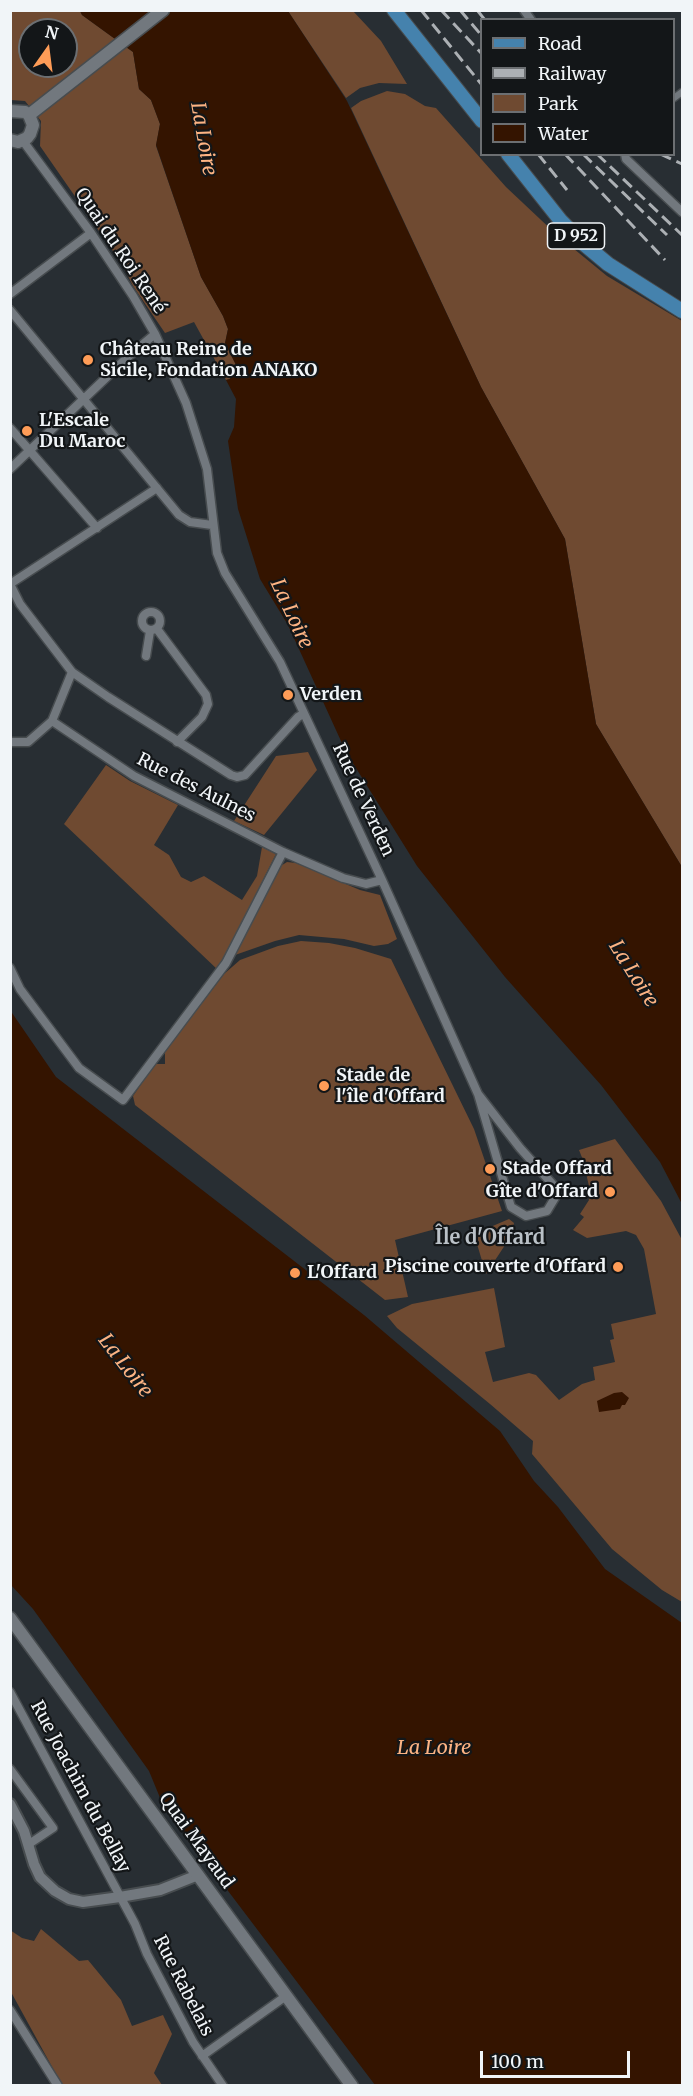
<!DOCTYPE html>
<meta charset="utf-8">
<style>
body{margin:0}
#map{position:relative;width:693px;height:2096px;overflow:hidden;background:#282e33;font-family:Merriweather,serif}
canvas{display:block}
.frame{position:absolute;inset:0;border:12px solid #f1f5f8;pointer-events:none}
.legend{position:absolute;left:480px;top:18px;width:195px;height:138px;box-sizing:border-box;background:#131618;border:2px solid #6c6f72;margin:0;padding:8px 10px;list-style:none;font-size:18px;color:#f1f5f8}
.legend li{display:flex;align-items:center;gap:12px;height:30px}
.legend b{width:30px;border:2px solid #6c6f72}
.north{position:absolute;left:18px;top:18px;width:60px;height:60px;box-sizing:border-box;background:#131618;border:2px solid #6c6f72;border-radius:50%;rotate:14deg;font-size:16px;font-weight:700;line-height:24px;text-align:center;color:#f1f5f8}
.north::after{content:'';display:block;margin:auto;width:21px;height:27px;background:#fe9c57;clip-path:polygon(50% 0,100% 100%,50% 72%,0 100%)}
.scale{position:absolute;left:480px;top:2051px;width:150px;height:27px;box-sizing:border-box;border:3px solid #f1f5f8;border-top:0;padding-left:8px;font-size:18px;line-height:21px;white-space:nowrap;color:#f1f5f8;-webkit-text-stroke:4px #131618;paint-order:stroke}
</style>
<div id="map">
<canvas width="693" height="2096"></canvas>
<div class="frame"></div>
<ul class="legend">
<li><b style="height:8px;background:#4582ad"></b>Road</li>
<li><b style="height:8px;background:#acb0b4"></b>Railway</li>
<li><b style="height:16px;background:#6f4a31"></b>Park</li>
<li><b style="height:16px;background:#341400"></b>Water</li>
</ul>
<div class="north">N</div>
<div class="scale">100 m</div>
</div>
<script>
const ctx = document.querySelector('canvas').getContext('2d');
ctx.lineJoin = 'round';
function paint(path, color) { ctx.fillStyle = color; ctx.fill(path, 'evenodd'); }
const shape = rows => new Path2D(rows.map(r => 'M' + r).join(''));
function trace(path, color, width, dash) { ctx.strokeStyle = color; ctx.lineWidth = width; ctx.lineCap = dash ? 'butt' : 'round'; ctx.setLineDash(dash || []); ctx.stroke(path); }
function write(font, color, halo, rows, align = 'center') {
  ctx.font = font + ' Merriweather,serif'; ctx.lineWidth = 4.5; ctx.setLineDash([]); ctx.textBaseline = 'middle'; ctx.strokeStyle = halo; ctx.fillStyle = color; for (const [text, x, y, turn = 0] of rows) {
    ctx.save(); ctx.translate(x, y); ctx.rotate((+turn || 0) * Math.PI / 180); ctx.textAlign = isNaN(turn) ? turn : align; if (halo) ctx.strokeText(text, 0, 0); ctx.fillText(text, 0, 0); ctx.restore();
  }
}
paint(shape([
 [11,11,80,11,82,15,133,52,139,89,151,100,160,124,156,146,201,277,223,316,228,329,225,343,236,365,230,379,226,380,194,322,165,333,133,286,122,264,40,146,41,121,25,101,11,100],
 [30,30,66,30,66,66,30,66],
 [288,11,353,11,381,41,407,84,379,83,360,88,346,98],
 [387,91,405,94,425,106,436,108,506,187,557,235,607,276,682,321,682,867,596,724,565,539,481,387,351,108,361,101],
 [308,752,317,770,264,835,234,821,276,756],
 [106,765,130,781,178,805,154,845,169,855,181,877,191,882,204,876,242,900,257,876,262,847,276,854,218,970,64,824],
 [287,862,296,863,360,890,380,895,397,939,388,944,374,946,344,939,299,935,275,941,235,955,279,867],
 [301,941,329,943,355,948,391,959,474,1129,502,1211,395,1240,408,1297,385,1300,135,1105,133,1096,155,1064,165,1064,165,1051,224,974,240,960,278,946],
 [615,1139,661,1201,682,1240,682,1602,662,1590,612,1549,532,1454,533,1441,490,1404,397,1328,387,1316,412,1304,494,1288,505,1347,485,1352,493,1382,529,1373,536,1375,559,1400,582,1384,595,1380,593,1367,615,1362,610,1340,614,1339,611,1324,656,1314,644,1249,636,1235,626,1231,587,1238,573,1230,584,1217,580,1214,589,1200,588,1196,591,1195,583,1160,579,1150],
 [509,1219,514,1223,511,1236,486,1274,474,1234],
 [41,1929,79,1961,88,1960,121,2000,132,2026,163,2015,172,2034,154,2073,162,2085,62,2085,11,1992,10,1930,22,1938,34,1941]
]), '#6f4a31');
paint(shape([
 [80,11,288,11,347,101,481,387,565,539,596,724,682,867,682,1204,660,1162,601,1085,505,977,417,866,346,752,288,625,260,579,238,509,228,441,234,427,236,399,226,380,230,379,236,365,225,343,228,329,223,316,201,277,156,145,160,124,151,100,139,89,133,52,82,15],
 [10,1010,56,1077,364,1315,500,1431,534,1481,558,1507,605,1569,682,1623,682,2085,375,2085,163,1805,149,1771,33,1609,11,1585],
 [622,1392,629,1398,625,1405,622,1405,620,1409,599,1412,597,1401,614,1393]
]), '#341400');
const pedestrian = shape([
 [674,98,682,92]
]);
const minor = shape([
 [524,10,531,20],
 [23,141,91,233,133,296,155,334,186,403,207,469,217,553,225,573,280,662,382,880,478,1094,511,1207,526,1216,547,1211,556,1196,555,1187,520,1148,478,1094],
 [625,154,626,159,682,212],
 [10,294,91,233],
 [10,310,179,515,190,522,212,525],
 [10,428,97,528],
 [10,469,130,355,155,334],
 [10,584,20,604,72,672,108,697,231,775,237,777,245,775,298,717,303,714],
 [10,584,157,488],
 '142 621a9 9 0 1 1 18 0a9 9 0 1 1-18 0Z',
 [157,629,206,695,208,704,202,717,177,742],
 [146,656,150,631],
 [52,721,134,776,283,852,343,878,366,884,382,880],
 [10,742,28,742,52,721,72,672],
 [10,968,20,989,79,1068,123,1100,226,963,283,852],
 [10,1692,135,1924,147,1954,193,2042,223,2086],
 [10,1769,53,1828,29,1844],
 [10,2010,58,2086],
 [202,2056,286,1996]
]);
const tertiary = shape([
 [10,1804,24,1831,34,1864,40,1877,55,1891,69,1899,83,1902,120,1897,160,1890,198,1875]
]);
const secondary = shape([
 [10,111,25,112,29,115,33,125,30,134,27,138,18,142,10,140],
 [29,115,163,10],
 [10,1618,352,2086]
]);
const primary = shape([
 [394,10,482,121],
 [508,154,561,221,584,244,608,264,682,311]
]);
trace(pedestrian, '#474c4f', 9);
trace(minor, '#474c4f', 11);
trace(tertiary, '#474c4f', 14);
trace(secondary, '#474c4f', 15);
trace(primary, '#474c4f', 16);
trace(pedestrian, '#72787e', 6);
trace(minor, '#72787e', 8);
trace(tertiary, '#72787e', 10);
trace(secondary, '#72787e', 12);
trace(primary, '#4582ad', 14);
trace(shape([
 [421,10,482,85],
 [441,10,482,54],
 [460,10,482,36],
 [477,10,485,20],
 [538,154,567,190],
 [565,154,665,260],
 [583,154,667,235],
 [597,154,682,235],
 [660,154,682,164]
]), '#acb0b4', 3, [12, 6]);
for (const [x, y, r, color] of [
 [88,360,6,"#fe9c57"],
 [27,431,6,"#fe9c57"],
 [288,695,6,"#fe9c57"],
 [324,1086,6,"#fe9c57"],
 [490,1169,6,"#fe9c57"],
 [610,1192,6,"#fe9c57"],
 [618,1267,6,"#fe9c57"],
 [295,1273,6,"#fe9c57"]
]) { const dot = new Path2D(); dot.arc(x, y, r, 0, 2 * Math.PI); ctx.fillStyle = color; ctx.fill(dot); trace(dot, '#131618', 2); }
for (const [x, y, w] of [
 [576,236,57]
]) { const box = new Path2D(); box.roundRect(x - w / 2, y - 13, w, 26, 4.5); ctx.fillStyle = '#131618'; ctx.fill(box); trace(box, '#f1f5f8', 1.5); }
write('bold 16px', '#f1f5f8', null, [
 ["D 952",576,236]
]);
write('18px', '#f1f5f8', '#131618', [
 ["Quai du Roi René",120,251,56],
 ["Rue des Aulnes",196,788,27],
 ["Rue de Verden",363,800,65],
 ["Rue Joachim du Bellay",80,1787,62],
 ["Quai Mayaud",196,1841,54],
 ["Rue Rabelais",183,1986,63]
]);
write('bold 18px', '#f1f5f8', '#131618', [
 ["Château Reine de",100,350],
 ["Sicile, Fondation ANAKO",100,371],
 ["L'Escale",39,421],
 ["Du Maroc",39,442],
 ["Verden",300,695],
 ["Stade de",336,1076],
 ["l'île d'Offard",336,1097],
 ["Stade Offard",502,1169],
 ["Gîte d'Offard",598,1192,"right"],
 ["Piscine couverte d'Offard",606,1267,"right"],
 ["L'Offard",307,1273]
], 'left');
write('italic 20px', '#fcb383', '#131618', [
 ["La Loire",203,139,80],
 ["La Loire",291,614,65],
 ["La Loire",633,974,58],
 ["La Loire",125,1366,52],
 ["La Loire",434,1748]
]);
write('bold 20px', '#bac1c7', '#131618', [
 ["Île d'Offard",490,1238]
]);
</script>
